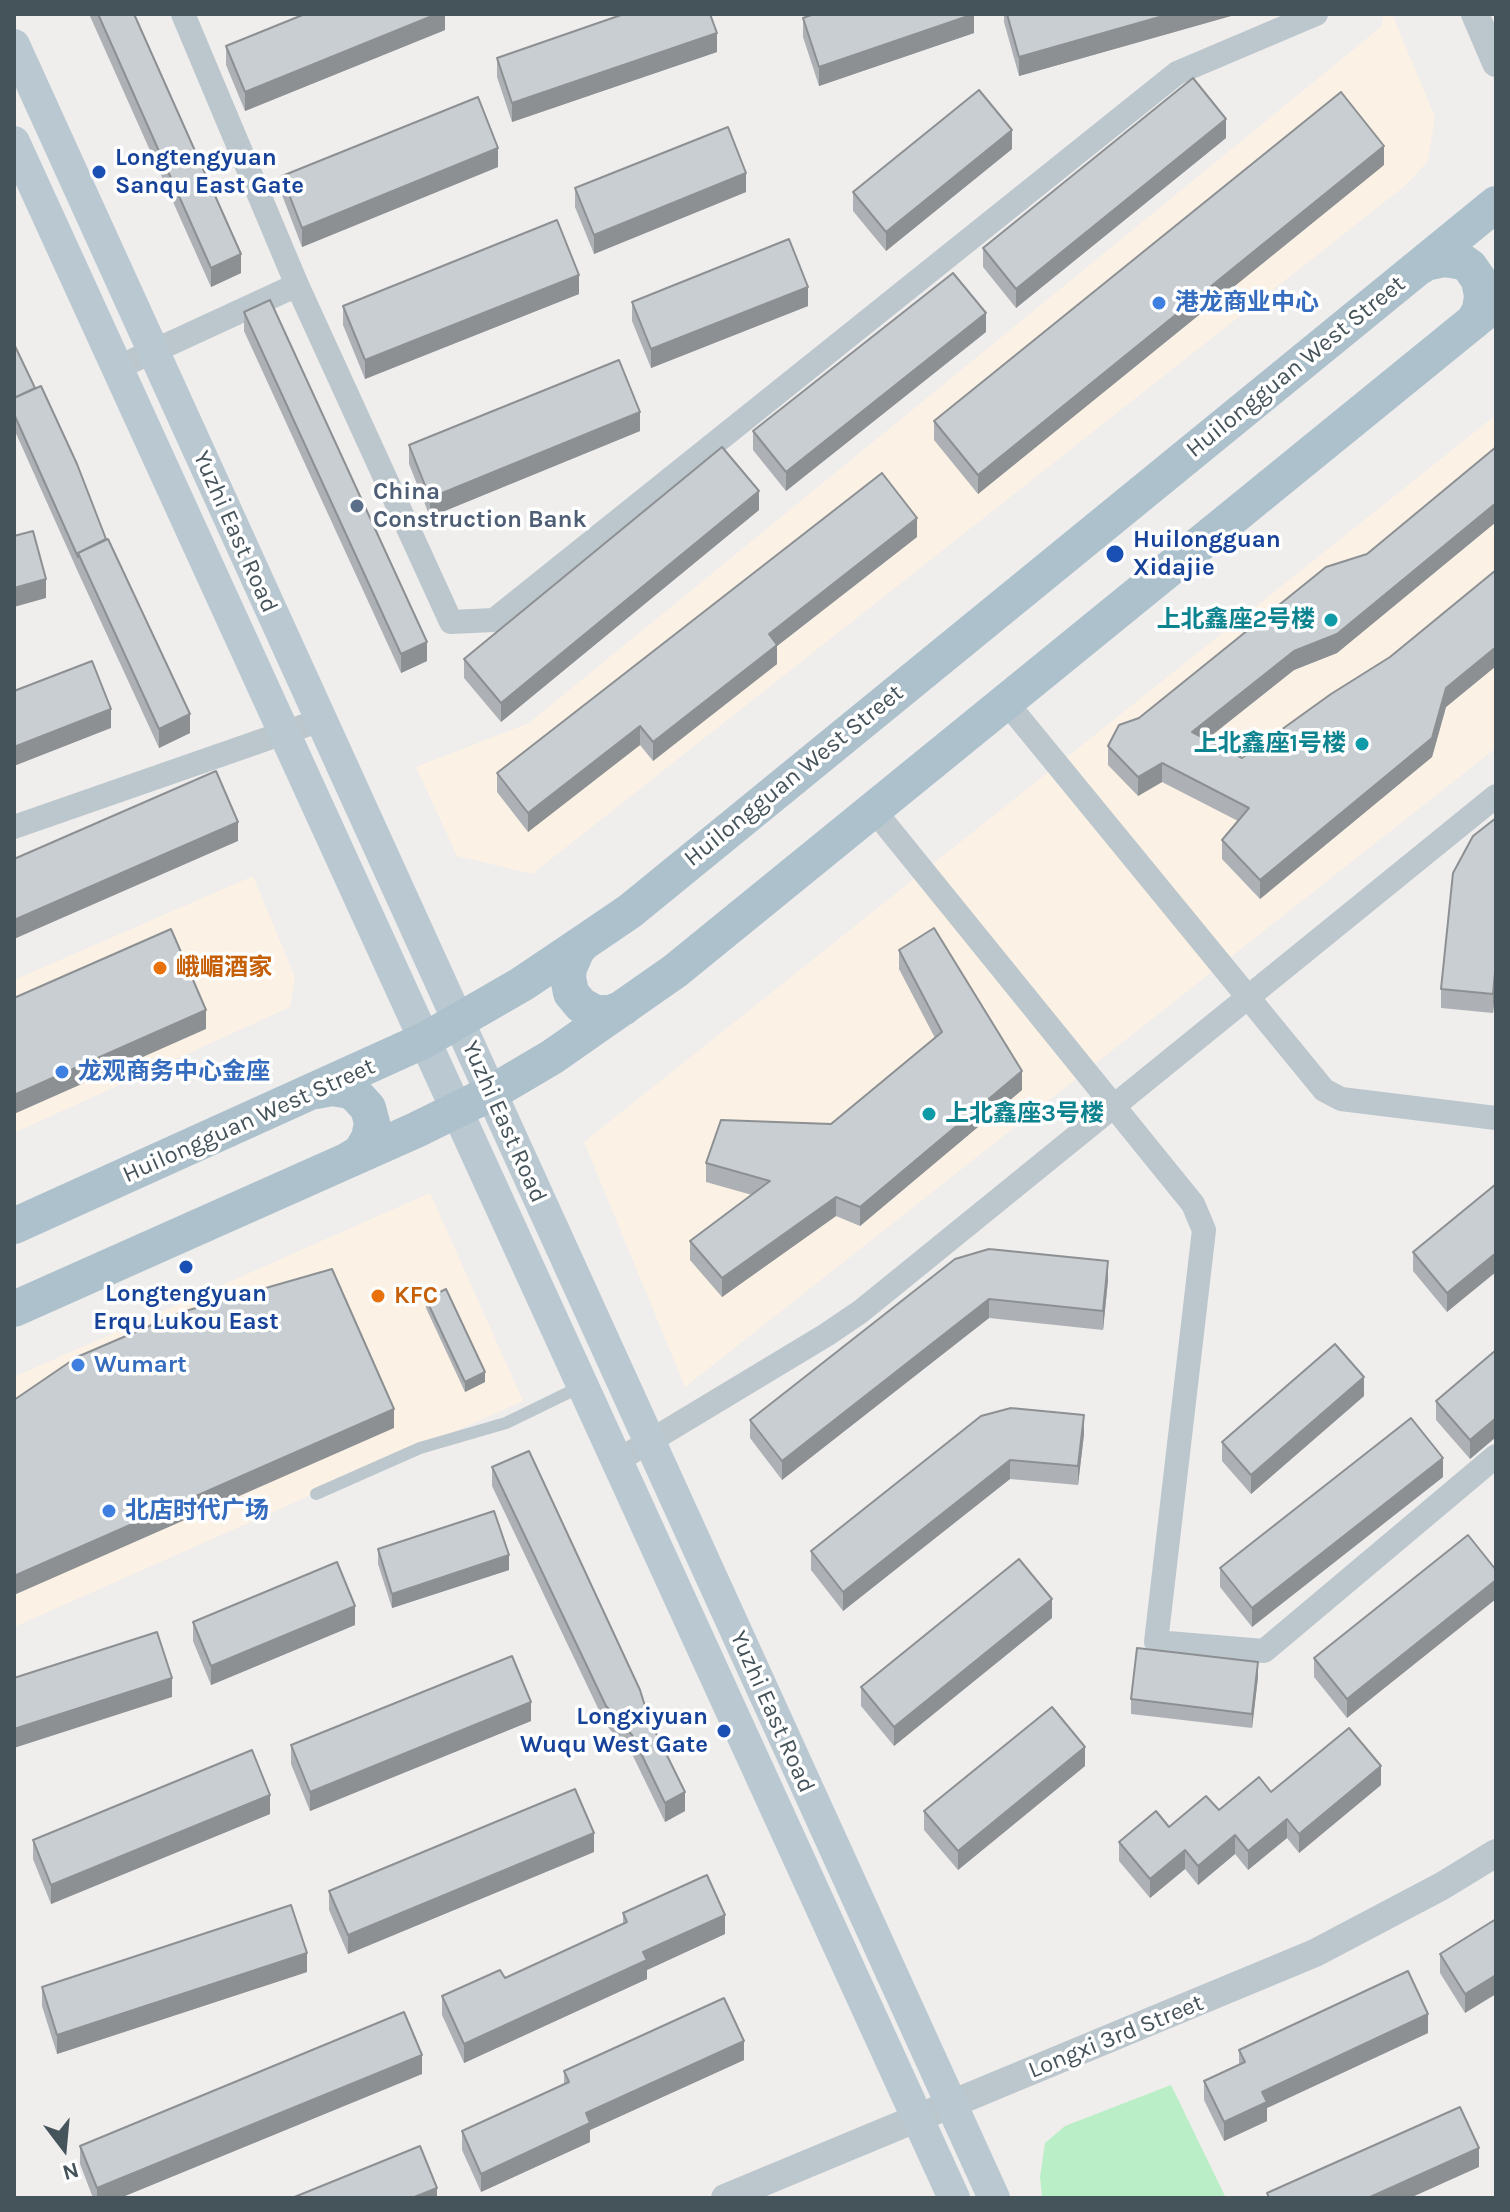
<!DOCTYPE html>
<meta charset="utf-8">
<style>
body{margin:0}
#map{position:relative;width:1510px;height:2212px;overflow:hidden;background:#f0eded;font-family:Karla,sans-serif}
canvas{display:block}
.frame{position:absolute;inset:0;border:16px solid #45535a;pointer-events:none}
.north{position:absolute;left:24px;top:2108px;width:80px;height:80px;-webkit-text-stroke:6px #fff;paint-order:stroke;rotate:164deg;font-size:22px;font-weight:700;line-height:32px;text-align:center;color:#45535a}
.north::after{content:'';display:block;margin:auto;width:28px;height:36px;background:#45535a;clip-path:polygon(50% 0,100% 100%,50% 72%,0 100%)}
</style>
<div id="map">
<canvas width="1510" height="2212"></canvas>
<div class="frame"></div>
<div class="north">N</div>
</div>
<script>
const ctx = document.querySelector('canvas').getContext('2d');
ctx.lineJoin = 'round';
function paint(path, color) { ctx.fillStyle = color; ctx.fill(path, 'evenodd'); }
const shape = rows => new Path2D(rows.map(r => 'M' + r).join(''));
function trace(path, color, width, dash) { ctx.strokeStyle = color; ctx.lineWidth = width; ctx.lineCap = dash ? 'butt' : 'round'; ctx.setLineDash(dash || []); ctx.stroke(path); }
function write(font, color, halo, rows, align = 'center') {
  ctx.font = font + ' Karla,"Noto Sans SC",sans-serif'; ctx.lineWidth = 7; ctx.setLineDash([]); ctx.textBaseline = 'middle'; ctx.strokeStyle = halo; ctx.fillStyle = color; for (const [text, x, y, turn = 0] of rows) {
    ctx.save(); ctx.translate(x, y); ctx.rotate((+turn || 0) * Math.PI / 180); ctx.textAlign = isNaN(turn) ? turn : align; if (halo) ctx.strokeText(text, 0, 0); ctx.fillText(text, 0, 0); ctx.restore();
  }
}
paint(shape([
 [1384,14,1392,14,1435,117,1428,161,1406,185,532,874,457,856,416,767,529,723,1381,27],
 [1496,415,1496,748,685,1387,584,1142],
 [253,876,295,977,290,1007,14,1133,14,980],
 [430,1193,523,1401,14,1627,14,1377]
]), '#fbf1e5');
paint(shape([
 [1171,2085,1226,2198,1042,2198,1040,2177,1045,2143,1065,2126]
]), '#baeec6');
trace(shape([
 [316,1494,420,1448,506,1423,580,1387]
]), '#bbc7cc', 12);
trace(shape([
 [297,285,451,622,494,620,1177,73,1316,14],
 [117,368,297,285,183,14],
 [1006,702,1324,1090,1341,1099,1496,1118],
 [873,809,1193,1204,1204,1230,1156,1642,1264,1651,1496,1456],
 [14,827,321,720],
 [617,1461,826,1335,860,1312,1496,796]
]), '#bbc7cc', 24);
trace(shape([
 [1475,14,1496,63],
 [725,2198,1315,1953,1442,1886,1496,1853]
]), '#bbc7cc', 28);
trace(shape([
 [14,45,994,2198],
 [14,142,954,2198]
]), '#bac9d1', 32);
trace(shape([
 [1418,268,1426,263,1445,259,1463,262,1470,267,1479,280,1482,296,1480,310,1473,322],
 [583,943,577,950,569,968,568,977,571,993,581,1005,595,1013,610,1013,623,1008],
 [316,1091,332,1088,350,1091,357,1096,368,1108,372,1123,369,1138,361,1152,348,1160],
 [14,1226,425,1040,522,984,583,943,630,911,1496,204],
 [14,1309,416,1130,491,1093,552,1057,675,971,1496,303]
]), '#acc1cc', 36);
paint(shape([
 [89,14,134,14,241,273,211,287],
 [445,14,445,30,245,111,226,65,226,46],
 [1004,14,1238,14,1019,76,1004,22],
 [803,18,974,33,819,86,803,37],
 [717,52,512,122,497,77,497,58],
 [1226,138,1016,308,983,267,983,248],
 [1012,149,886,251,853,211,853,192],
 [1384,165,978,494,934,440,934,421],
 [498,167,302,247,282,195,282,176],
 [575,188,746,192,594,254,575,207],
 [579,294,365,379,343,325,343,306],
 [632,302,808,306,651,368,632,321],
 [244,312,427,661,401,673,244,331],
 [986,332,786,491,753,450,753,431],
 [14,344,106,539,190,733,159,748,78,572,14,429],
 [640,431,430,517,409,464,409,445],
 [1496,447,1496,522,1337,653,1294,670,1207,739,1242,758,1390,657,1496,570,1496,666,1446,707,1432,757,1260,899,1222,859,1222,840,1238,821,1162,782,1138,796,1108,765,1108,746,1139,718,1367,554],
 [759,510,501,722,464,678,464,659],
 [917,537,777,646,777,664,653,761,640,745,528,832,497,792,497,773],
 [1496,818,1496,980,1493,1013,1441,1008,1441,989],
 [899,950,1022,1090,860,1226,836,1216,722,1297,690,1260,690,1241,752,1195,706,1182,706,1163,831,1124,935,1038,899,969],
 [1496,1184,1447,1312,1413,1271,1413,1252],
 [955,1259,1108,1280,1103,1330,989,1318,782,1480,750,1438,750,1420],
 [426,1299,485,1382,465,1392,426,1308],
 [1496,1350,1496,1437,1470,1459,1436,1420,1436,1401],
 [1364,1396,1251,1494,1222,1461,1222,1442],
 [981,1416,1084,1434,1078,1485,1010,1479,843,1611,811,1570,811,1551],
 [492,1467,649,1719,685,1811,665,1822,632,1754,606,1725,492,1486],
 [1443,1477,1252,1627,1220,1587,1220,1568],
 [1468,1535,1347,1718,1314,1677,1314,1658],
 [378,1549,509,1570,392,1608,378,1564],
 [1052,1618,894,1746,861,1706,861,1687],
 [193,1622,355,1625,211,1685,193,1641],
 [1258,1677,1252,1728,1131,1714,1131,1699],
 [531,1721,310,1811,291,1764,291,1745],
 [1085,1766,958,1870,924,1830,924,1811],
 [1381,1785,1299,1853,1287,1838,1248,1870,1235,1854,1198,1885,1185,1869,1150,1898,1119,1861,1119,1842,1219,1810,1271,1792],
 [270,1814,51,1904,33,1859,33,1840],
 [594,1852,348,1954,329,1910,329,1891],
 [623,1913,725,1934,647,1970,647,1979,464,2063,442,2015,442,1996,505,1978,623,1924],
 [1496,1919,1465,2013,1440,1973,1440,1954],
 [307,1972,57,2054,42,2006,42,1987],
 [1428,2033,1267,2108,1267,2121,1224,2141,1204,2100,1204,2081,1239,2064,1239,2050],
 [744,2060,590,2130,590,2142,481,2192,462,2150,462,2131,564,2084,564,2071],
 [422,2074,120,2198,93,2198,80,2164,80,2146]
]), '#adb1b5');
paint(shape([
 [437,14,445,14,445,30,245,111,245,92],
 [974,14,974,33,819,86,819,67],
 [1170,14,1238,14,1019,76,1019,57],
 [717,33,717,52,512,122,512,103],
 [1226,119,1226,138,1016,308,1016,289],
 [1012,130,1012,149,886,251,886,232],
 [1384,146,1384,165,978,494,978,475],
 [498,148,498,167,302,247,302,228],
 [746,173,746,192,594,254,594,235],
 [241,254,241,273,211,287,211,268],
 [579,275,579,294,365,379,365,360],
 [808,287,808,306,651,368,651,349],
 [986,313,986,332,786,491,786,472],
 [640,412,640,431,430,517,430,498],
 [759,491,759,510,501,722,501,703],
 [1496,503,1496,522,1337,653,1294,670,1192,751,1192,732,1294,651],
 [917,518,917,537,777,646,777,664,653,761,653,742,769,634],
 [46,579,46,598,14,607,14,588],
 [427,642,427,661,401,673,401,654],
 [1496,647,1496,666,1446,707,1432,757,1260,899,1260,880,1446,688],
 [111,709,111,728,14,766,14,747],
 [190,714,190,733,159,748,159,729],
 [640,726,640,745,528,832,528,813],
 [1162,763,1162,782,1138,796,1138,777],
 [238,822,238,841,14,939,14,920],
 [1496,961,1496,980,1493,1013,1493,994],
 [206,1010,206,1029,14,1114,14,1095],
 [1022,1071,1022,1090,860,1226,860,1207],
 [836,1197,836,1216,722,1297,722,1278],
 [1496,1253,1496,1272,1447,1312,1447,1293],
 [1108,1261,1108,1280,1103,1330,1103,1311],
 [989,1299,989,1318,782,1480,782,1461],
 [485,1372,485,1382,465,1392,465,1382],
 [1364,1377,1364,1396,1251,1494,1251,1475],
 [394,1409,394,1428,14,1595,14,1576],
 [1084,1415,1084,1434,1078,1485,1078,1466],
 [1496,1418,1496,1437,1470,1459,1470,1440],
 [1443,1458,1443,1477,1252,1627,1252,1608],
 [1010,1460,1010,1479,843,1611,843,1592],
 [509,1555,509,1570,392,1608,392,1594],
 [1496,1580,1496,1599,1347,1718,1347,1699],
 [1052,1599,1052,1618,894,1746,894,1727],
 [355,1606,355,1625,211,1685,211,1666],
 [1258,1662,1258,1677,1252,1728,1252,1714],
 [172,1678,172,1697,14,1748,14,1729],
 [531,1702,531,1721,310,1811,310,1792],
 [1085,1747,1085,1766,958,1870,958,1851],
 [1381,1766,1381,1785,1299,1853,1299,1834],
 [685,1792,685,1811,665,1822,665,1803],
 [270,1795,270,1814,51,1904,51,1885],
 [1287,1819,1287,1838,1248,1870,1248,1851],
 [594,1833,594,1852,348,1954,348,1935],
 [1235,1835,1235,1854,1198,1885,1198,1866],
 [1185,1850,1185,1869,1150,1898,1150,1879],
 [725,1915,725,1934,647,1970,647,1979,464,2063,464,2044,643,1952],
 [307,1953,307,1972,57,2054,57,2035],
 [1496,1975,1496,1994,1465,2013,1465,1994],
 [1428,2014,1428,2033,1267,2108,1267,2121,1224,2141,1224,2122,1262,2092],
 [744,2041,744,2060,590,2130,590,2142,481,2192,481,2174,586,2113],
 [422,2055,422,2074,120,2198,97,2198,97,2188],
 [1479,2148,1479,2167,1410,2198,1368,2198],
 [437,2188,437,2198,412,2198]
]), '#8d9093');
const building = shape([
 [98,14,134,14,241,254,211,268,98,14],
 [305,14,437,14,245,92,226,46,305,14],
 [624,14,710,14,717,33,512,103,497,58,624,14],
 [814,14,974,14,819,67,803,18,814,14],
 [1007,14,1170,14,1019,57,1007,14],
 [1193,78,1226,119,1016,289,983,248,1193,78],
 [979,90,1012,130,886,232,853,192,979,90],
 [1341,92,1384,146,978,475,934,421,1341,92],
 [478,97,498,148,302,228,282,176,478,97],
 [728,127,746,173,594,235,575,188,728,127],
 [557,220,579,275,365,360,343,306,557,220],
 [789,239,808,287,651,349,632,302,789,239],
 [953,273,986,313,786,472,753,431,953,273],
 [270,300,427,642,401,654,244,312,270,300],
 [14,344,35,388,14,398,14,344],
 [619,360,640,412,430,498,409,445,619,360],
 [41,386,77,464,106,539,78,553,78,557,14,414,14,398,41,386],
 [722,447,759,491,501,703,464,659,722,447],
 [1496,447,1496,503,1337,634,1294,651,1192,732,1242,758,1331,694,1390,657,1496,570,1496,647,1446,688,1432,738,1260,880,1222,840,1249,808,1162,763,1138,777,1108,746,1119,725,1139,718,1326,567,1367,554,1496,447],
 [882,473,917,518,769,634,777,645,653,742,640,726,528,813,497,773,882,473],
 [33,531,46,579,14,588,14,536,33,531],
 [108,539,190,714,159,729,78,553,108,539],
 [92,661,111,709,14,747,14,691,92,661],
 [216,771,238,822,14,920,14,859,216,771],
 [1496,818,1496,961,1493,994,1441,989,1453,873,1473,836,1496,818],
 [934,928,1022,1071,860,1207,836,1197,722,1278,690,1241,770,1181,706,1163,721,1120,831,1124,942,1032,899,950,934,928],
 [171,929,206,1010,14,1095,14,998,171,929],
 [1496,1184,1496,1253,1447,1293,1413,1252,1496,1184],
 [989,1249,1108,1261,1103,1311,989,1299,782,1461,750,1420,955,1259,989,1249],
 [332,1269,394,1409,14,1576,14,1400,77,1357,182,1312,332,1269],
 [446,1289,485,1372,465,1382,426,1299,446,1289],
 [1335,1344,1364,1377,1251,1475,1222,1442,1335,1344],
 [1496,1350,1496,1418,1470,1440,1436,1401,1496,1350],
 [1011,1408,1084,1415,1078,1466,1010,1460,843,1592,811,1551,981,1416,1011,1408],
 [1411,1418,1443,1458,1252,1608,1220,1568,1411,1418],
 [529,1451,640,1690,649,1719,685,1792,665,1803,632,1735,606,1706,492,1467,529,1451],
 [494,1511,509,1555,392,1594,378,1549,494,1511],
 [1468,1535,1496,1570,1496,1580,1347,1699,1314,1658,1468,1535],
 [1019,1559,1052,1599,894,1727,861,1687,1019,1559],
 [337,1562,355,1606,211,1666,193,1622,337,1562],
 [157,1632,172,1678,14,1729,14,1678,157,1632],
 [1137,1648,1258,1662,1252,1714,1131,1699,1137,1648],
 [512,1656,531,1702,310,1792,291,1745,512,1656],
 [1052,1707,1085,1747,958,1851,924,1811,1052,1707],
 [1349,1728,1381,1766,1299,1834,1287,1819,1248,1851,1235,1835,1198,1866,1185,1850,1150,1879,1119,1842,1156,1811,1169,1827,1206,1796,1219,1810,1259,1777,1271,1792,1349,1728],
 [252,1750,270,1795,51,1885,33,1840,252,1750],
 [575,1789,594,1833,348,1935,329,1891,575,1789],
 [707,1875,725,1915,643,1952,647,1960,464,2044,442,1996,500,1970,505,1978,627,1922,623,1913,707,1875],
 [291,1905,307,1953,57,2035,42,1987,291,1905],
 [1496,1919,1496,1975,1465,1994,1440,1954,1496,1919],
 [1408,1971,1428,2014,1262,2092,1267,2102,1224,2122,1204,2081,1245,2062,1239,2050,1408,1971],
 [724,1998,744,2041,586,2113,590,2123,481,2174,462,2131,569,2082,564,2071,724,1998],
 [404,2012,422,2055,97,2188,80,2146,404,2012],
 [1460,2107,1479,2148,1368,2198,1269,2198,1267,2193,1460,2107],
 [420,2146,437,2188,412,2198,292,2198,420,2146]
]);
paint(building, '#c9ced2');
trace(building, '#8d9093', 2);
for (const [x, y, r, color] of [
 [99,172,8,"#1a4fb4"],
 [1159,303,8,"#3f7fe0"],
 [357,506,8,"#5c6f8a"],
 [1115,554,10,"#1a4fb4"],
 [1331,620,8,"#0f9aa8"],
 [1362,744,8,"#0f9aa8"],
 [160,968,8,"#e8710a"],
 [62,1072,8,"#3f7fe0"],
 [929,1114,8,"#0f9aa8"],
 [186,1267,8,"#1a4fb4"],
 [378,1296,8,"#e8710a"],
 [78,1365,8,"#3f7fe0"],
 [109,1511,8,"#3f7fe0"],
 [724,1731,8,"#1a4fb4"]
]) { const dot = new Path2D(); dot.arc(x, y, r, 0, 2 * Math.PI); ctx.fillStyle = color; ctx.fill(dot); trace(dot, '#fff', 3); }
write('bold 24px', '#164399', '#fff', [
 ["Longtengyuan",115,158],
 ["Sanqu East Gate",115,186],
 ["Huilongguan",1133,540],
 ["Xidajie",1133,568],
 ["Longtengyuan",186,1294,"center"],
 ["Erqu Lukou East",186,1322,"center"],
 ["Longxiyuan",708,1717,"right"],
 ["Wuqu West Gate",708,1745,"right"]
], 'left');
write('bold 24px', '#366cbe', '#fff', [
 ["港龙商业中心",1175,303],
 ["龙观商务中心金座",78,1072],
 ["Wumart",94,1365],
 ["北店时代广场",125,1511]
], 'left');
write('24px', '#45535a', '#fff', [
 ["Huilongguan West Street",1296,367,-39],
 ["Yuzhi East Road",235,532,66],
 ["Huilongguan West Street",794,776,-39],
 ["Huilongguan West Street",249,1121,-24],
 ["Yuzhi East Road",504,1122,66],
 ["Yuzhi East Road",772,1712,66],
 ["Longxi 3rd Street",1116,2037,-22]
]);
write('bold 24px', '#4e5e75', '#fff', [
 ["China",373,492],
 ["Construction Bank",373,520]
], 'left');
write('bold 24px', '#0d838f', '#fff', [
 ["上北鑫座2号楼",1315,620],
 ["上北鑫座1号楼",1346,744],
 ["上北鑫座3号楼",945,1114,"left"]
], 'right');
write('bold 24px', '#c56008', '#fff', [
 ["峨嵋酒家",176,968],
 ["KFC",394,1296]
], 'left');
</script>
